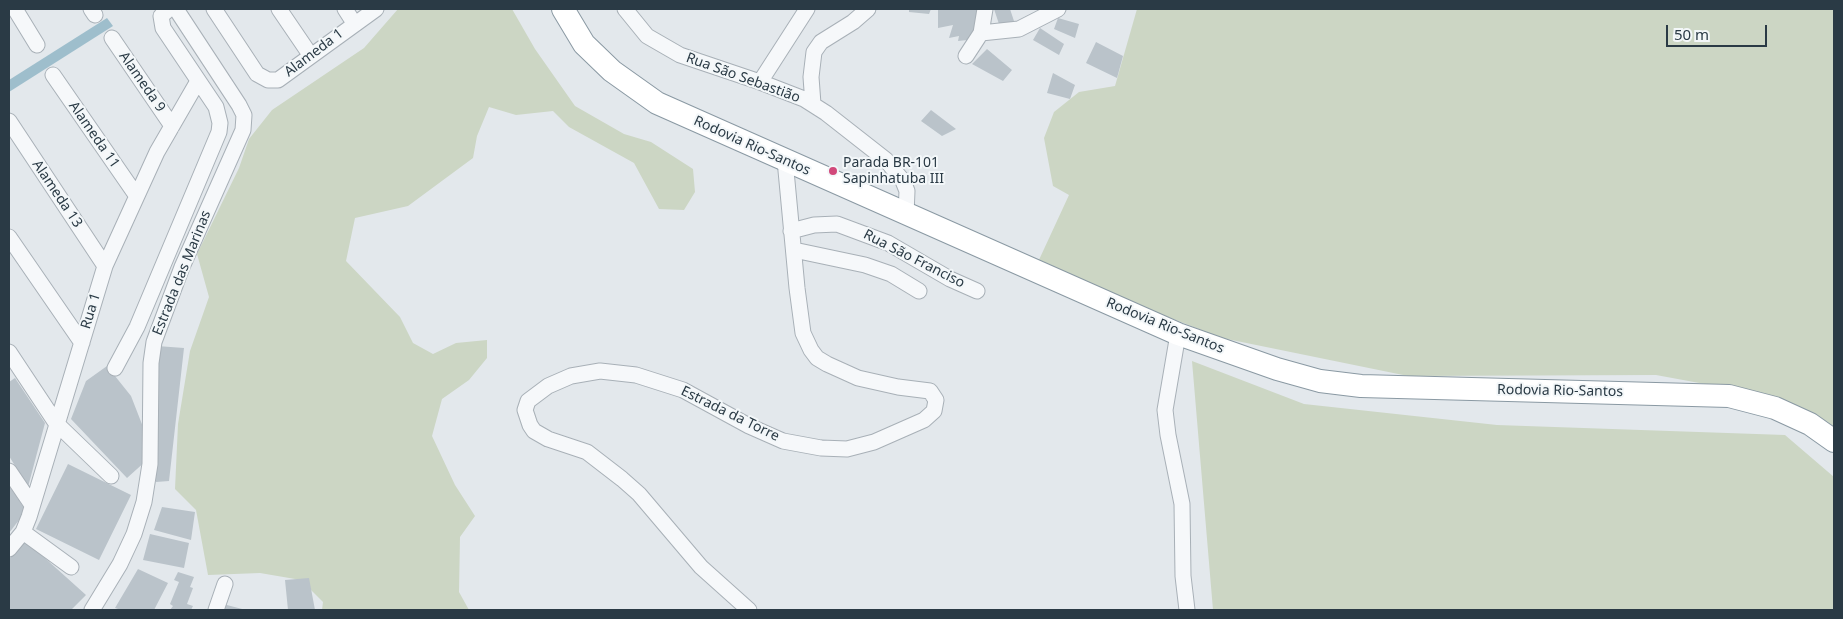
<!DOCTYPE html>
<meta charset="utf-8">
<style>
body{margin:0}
#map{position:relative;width:1843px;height:619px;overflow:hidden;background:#e3e8ec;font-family:"Noto Sans",sans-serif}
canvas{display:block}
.frame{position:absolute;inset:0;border:10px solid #2a3a45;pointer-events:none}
.scale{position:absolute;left:1666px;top:25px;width:101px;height:22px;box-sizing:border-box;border:2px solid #2a3a45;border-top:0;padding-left:6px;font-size:15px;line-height:18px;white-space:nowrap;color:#2a3a45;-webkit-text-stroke:4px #f3f7f9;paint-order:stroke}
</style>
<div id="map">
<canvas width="1843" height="619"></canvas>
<div class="frame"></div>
<div class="scale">50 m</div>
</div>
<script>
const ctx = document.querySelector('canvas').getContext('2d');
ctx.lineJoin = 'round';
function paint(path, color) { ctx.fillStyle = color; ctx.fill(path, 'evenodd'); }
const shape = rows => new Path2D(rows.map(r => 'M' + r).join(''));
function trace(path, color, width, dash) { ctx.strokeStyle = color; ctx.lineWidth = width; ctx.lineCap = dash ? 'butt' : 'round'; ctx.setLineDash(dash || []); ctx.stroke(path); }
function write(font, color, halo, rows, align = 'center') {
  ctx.font = font + ' "Noto Sans",sans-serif'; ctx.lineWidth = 4; ctx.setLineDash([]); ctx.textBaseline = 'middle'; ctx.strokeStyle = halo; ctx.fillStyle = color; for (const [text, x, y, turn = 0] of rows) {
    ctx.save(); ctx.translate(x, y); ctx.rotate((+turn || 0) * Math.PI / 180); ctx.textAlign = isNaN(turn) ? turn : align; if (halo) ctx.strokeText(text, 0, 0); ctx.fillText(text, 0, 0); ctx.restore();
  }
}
paint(shape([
 [398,9,512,9,535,49,575,106,624,134,651,142,693,169,695,192,684,210,659,209,634,163,569,127,553,111,516,115,489,107,477,136,473,158,408,206,355,218,346,261,400,317,413,343,433,354,456,343,487,340,487,358,469,380,442,399,432,436,455,485,475,516,460,537,459,592,469,610,322,610,323,602,301,580,260,573,208,575,196,510,175,489,178,424,190,351,209,297,197,254,239,168,249,139,272,110,364,48],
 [1137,9,1834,9,1834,427,1826,421,1759,394,1656,375,1408,376,1222,338,1091,287,1038,262,1069,195,1053,186,1044,138,1054,112,1079,92,1115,86],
 [1192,361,1304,404,1497,425,1785,435,1834,477,1834,610,1213,610]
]), '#ccd6c4');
paint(shape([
 [107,18,113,26,9,92,9,80]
]), '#9ebecc');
paint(shape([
 [909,9,931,9,929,14,909,12],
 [938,9,978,9,977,39,958,41,959,36,949,38,953,25,938,28],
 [994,9,1010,9,1015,24,1000,27],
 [1058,18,1079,24,1075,38,1054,29],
 [1040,28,1064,44,1059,55,1033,40],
 [1096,42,1123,56,1117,78,1086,63],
 [987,49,1012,70,1003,81,972,64],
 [1053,73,1075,85,1070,99,1047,93],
 [931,110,956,129,942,136,921,121],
 [157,346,184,348,169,481,156,482],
 [107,366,131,396,145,432,147,460,127,478,71,419,86,381],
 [15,378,45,423,28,487,9,456,9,382],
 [68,464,131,495,99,560,36,529],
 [9,485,26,511,9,533],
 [162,507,195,512,191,540,154,530],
 [150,534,189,543,184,568,143,560],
 [26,541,86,595,71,610,9,610,9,559],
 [138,569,168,583,154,610,121,610,115,608],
 [178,572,194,577,190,587,193,588,187,604,193,606,191,610,170,610,173,606,170,604,179,582,174,580],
 [309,578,315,610,288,610,285,580],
 [223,604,246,610,222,610]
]), '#bac3ca');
const minor = shape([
 [15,9,37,45],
 [91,9,95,15],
 [214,9,257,74,268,80,278,80,376,9],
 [279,9,311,56],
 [345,9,354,23],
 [625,9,647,36,680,55,760,82,804,99,826,113,886,160,903,181,907,191,906,215],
 [981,33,1019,29,1058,9],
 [112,38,172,126],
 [966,56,981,33,985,9],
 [53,75,136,195],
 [760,82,807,9],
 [813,104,811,77,814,52,821,42,853,22,868,9],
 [9,121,105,266],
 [791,231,814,225,837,224,888,243,950,279,977,291],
 [9,237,82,343],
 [794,250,865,265,891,274,919,291],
 [1178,334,1165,410,1168,435,1182,504,1183,576,1187,610],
 [9,352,56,423,111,476],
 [115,368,137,327,219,132,220,123,216,107,163,28,161,16,169,9],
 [9,471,32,505],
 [23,532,71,567],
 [9,549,23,532,29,517,105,266,157,152,198,81],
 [92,610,120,564,134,534,144,502,150,464,151,363,154,342,182,267,243,130,244,115,239,105,176,9],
 [216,610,225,584],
 [749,610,701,567,639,494,622,479,587,452,548,439,534,431,530,425,525,410,528,401,548,386,571,376,600,371,636,375,683,390,749,426,783,441,821,448,847,449,874,442,924,420,934,411,936,400,930,391,898,387,858,378,827,364,817,358,811,350,803,333,797,288,785,160]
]);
const highway = shape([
 [563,9,584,44,612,71,657,103,1178,334,1277,369,1320,381,1361,386,1729,396,1775,408,1810,424,1834,441]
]);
trace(minor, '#a8b0b7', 17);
trace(highway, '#8a99a3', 24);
trace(minor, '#f6f8fa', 15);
trace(highway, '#fff', 22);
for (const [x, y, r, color] of [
 [833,171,5,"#d1487a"]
]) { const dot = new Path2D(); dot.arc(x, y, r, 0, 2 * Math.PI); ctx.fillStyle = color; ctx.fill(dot); trace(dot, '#f3f7f9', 2); }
write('14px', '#2a3a45', '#f3f7f9', [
 ["Alameda 1",314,53,-37],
 ["Rua São Sebastião",743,78,20],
 ["Alameda 9",142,82,55],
 ["Alameda 11",94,135,55],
 ["Rodovia Rio-Santos",752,146,24],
 ["Alameda 13",57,194,56],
 ["Rua São Franciso",914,259,27],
 ["Estrada das Marinas",182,273,-68],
 ["Rua 1",91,311,-73],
 ["Rodovia Rio-Santos",1165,326,22],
 ["Rodovia Rio-Santos",1560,391,1],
 ["Estrada da Torre",730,414,26]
]);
write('14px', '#2a3a45', '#f3f7f9', [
 ["Parada BR-101",843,163],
 ["Sapinhatuba III",843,179]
], 'left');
</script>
